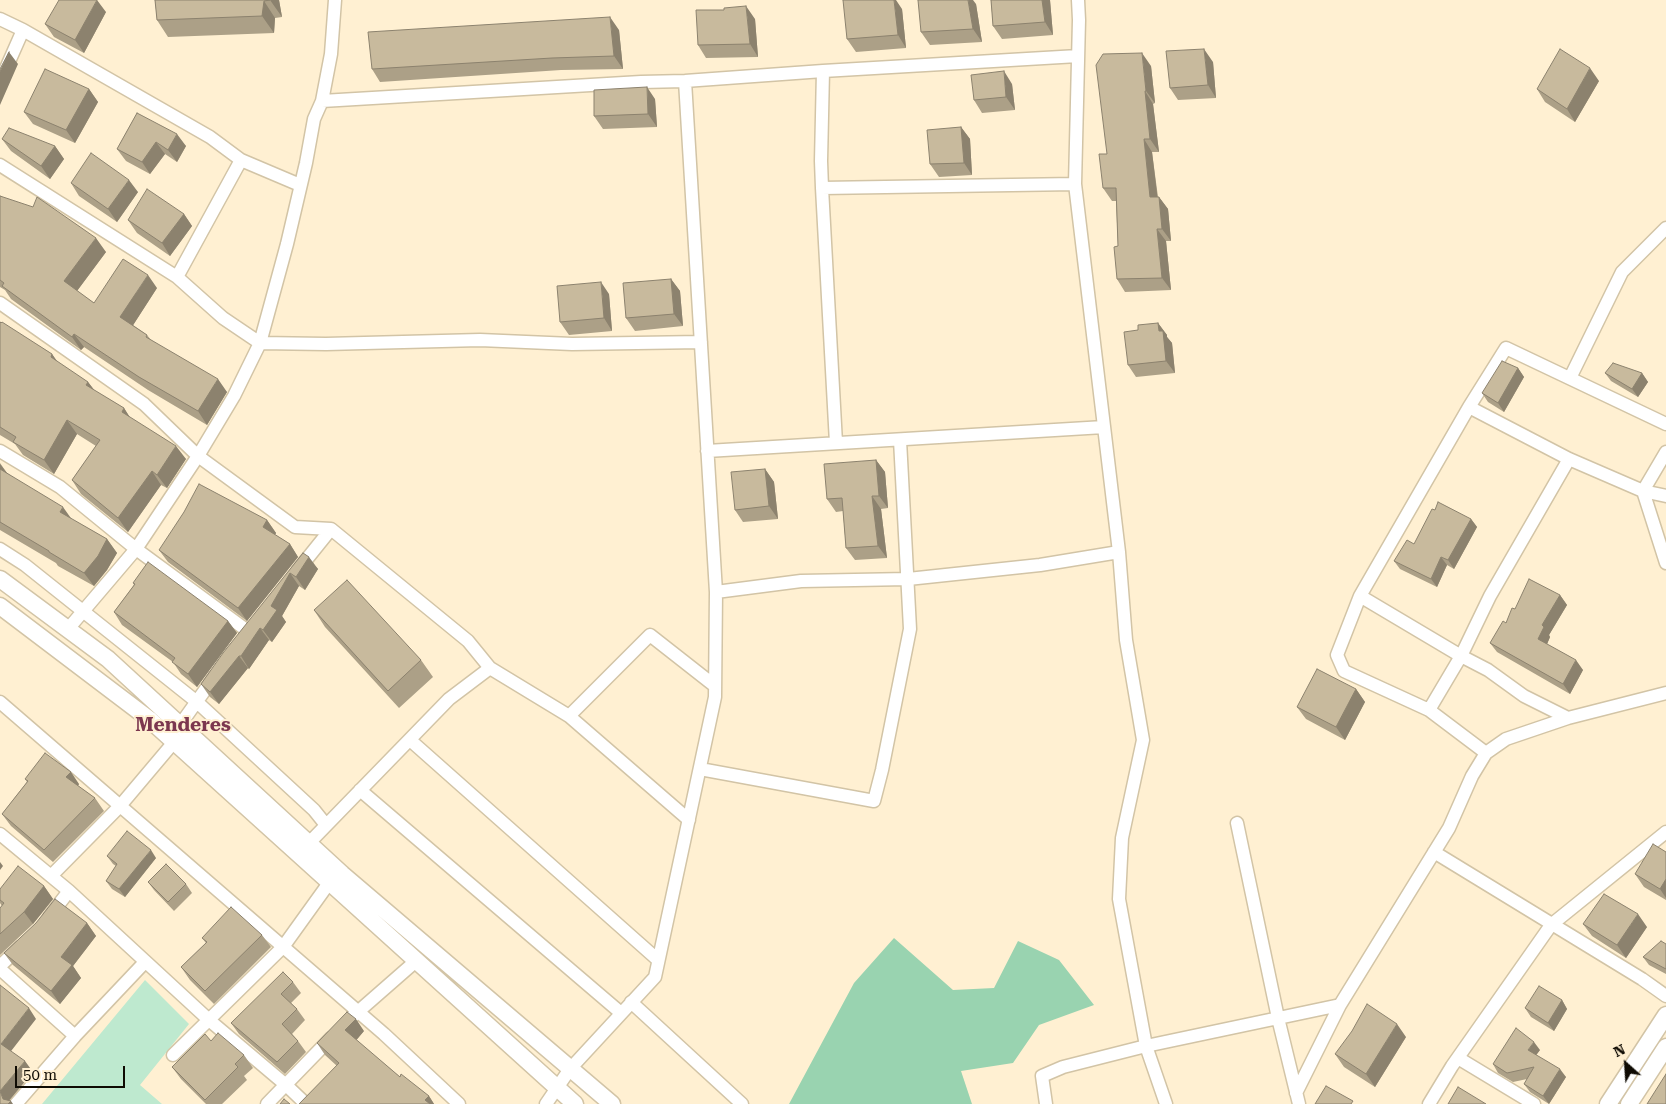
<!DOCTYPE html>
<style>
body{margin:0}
#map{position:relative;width:1666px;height:1104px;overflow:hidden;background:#fff0d2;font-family:"Roboto Serif",serif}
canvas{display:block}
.north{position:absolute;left:1601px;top:1039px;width:50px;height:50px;-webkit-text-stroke:4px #fff0d2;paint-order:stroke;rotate:334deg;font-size:14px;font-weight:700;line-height:20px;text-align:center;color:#0f0b03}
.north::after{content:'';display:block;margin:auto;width:18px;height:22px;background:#0f0b03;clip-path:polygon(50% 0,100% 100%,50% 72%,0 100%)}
.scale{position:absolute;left:15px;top:1066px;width:110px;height:22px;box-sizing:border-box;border:2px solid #0f0b03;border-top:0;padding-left:6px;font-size:15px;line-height:18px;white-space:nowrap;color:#0f0b03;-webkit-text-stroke:4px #fff0d2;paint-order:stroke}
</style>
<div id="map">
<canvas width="1666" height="1104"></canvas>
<div class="north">N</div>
<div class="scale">50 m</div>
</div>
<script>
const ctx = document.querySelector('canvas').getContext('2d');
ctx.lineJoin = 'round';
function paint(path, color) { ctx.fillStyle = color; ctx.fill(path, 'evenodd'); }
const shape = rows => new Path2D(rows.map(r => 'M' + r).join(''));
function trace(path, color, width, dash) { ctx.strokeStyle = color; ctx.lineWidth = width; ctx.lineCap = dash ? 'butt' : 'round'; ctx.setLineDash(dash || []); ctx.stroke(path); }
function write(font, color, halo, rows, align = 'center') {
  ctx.font = font + ' "Roboto Serif",serif'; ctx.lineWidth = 4; ctx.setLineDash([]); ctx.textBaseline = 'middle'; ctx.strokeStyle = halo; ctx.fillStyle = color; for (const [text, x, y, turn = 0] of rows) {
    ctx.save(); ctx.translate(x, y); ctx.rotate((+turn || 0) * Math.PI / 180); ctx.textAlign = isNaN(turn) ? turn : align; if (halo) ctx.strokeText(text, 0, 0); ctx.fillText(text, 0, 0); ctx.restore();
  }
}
paint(shape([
 [145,980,189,1024,140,1085,162,1104,42,1104]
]), '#bee9cf');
paint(shape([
 [894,938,953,990,994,988,1018,941,1059,960,1094,1005,1039,1025,1013,1063,961,1071,972,1104,789,1104,854,983]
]), '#99d3b0');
const street = shape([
 [1078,0,1079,20,1075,184,1119,552,1126,640,1143,740,1122,838,1119,899,1146,1046,1166,1104],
 [0,19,23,30],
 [823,71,821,161,822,188,1075,184],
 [0,82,23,30,210,137,241,160,177,277],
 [322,101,641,82,685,81,823,71,1078,56],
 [241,160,300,185],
 [0,165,177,277,223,318,260,343,326,344,480,340,572,344,701,342],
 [822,188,836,443],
 [0,303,144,404,198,456,295,527,331,529,468,641,490,668,569,716,689,820],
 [1570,378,1622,272,1666,228],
 [1469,407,1569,459,1643,491,1666,496],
 [0,451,60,487,136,549,249,632],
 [707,451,1104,427],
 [1666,452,1643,491,1666,563],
 [0,549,25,565,197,702,314,810,326,825],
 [298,570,331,529],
 [716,592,801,581,908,579,1040,565,1119,552],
 [1360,596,1337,655,1344,671,1429,710],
 [68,629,136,549,198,456,234,396,260,343,287,244,306,163,314,119,322,101,331,54,335,0],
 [0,702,384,1034,459,1104],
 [569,716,650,635,715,686],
 [1568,718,1524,696,1488,670,1461,656,1490,596,1569,459],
 [180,725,215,676],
 [410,740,658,960],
 [1486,753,1506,739,1568,718,1666,693],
 [700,769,874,801,882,770,910,629,900,440],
 [360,790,621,1013],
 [1237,823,1278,1018,1299,1104],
 [0,834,69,891,209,1020,286,1085,306,1104],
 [309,843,449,699,490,668],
 [1434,852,1642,979,1666,996],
 [51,876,120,806,174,742],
 [49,917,69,891],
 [0,966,20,947],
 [0,969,75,1036],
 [631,1002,742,1104],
 [352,1017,416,961],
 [173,1055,283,947,329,883],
 [1458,1058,1534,1104],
 [1296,1093,1340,1005,1449,828,1472,776,1486,753,1429,710,1461,656,1360,596,1469,407,1506,348,1666,424],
 [16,1104,75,1036,145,962],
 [267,1104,331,1038],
 [546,1104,570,1069,655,977,715,697,716,592,685,81],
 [1046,1104,1042,1076,1063,1067,1146,1046,1340,1005],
 [1429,1104,1452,1066,1551,925,1666,832]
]);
const secondary = shape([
 [0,579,108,659,342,874,612,1104],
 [0,606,149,719,575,1104],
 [1608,1104,1666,1015],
 [1629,1104,1666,1047]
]);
trace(street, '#d2c4a6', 15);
trace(secondary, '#d2c4a6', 19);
trace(street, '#fff', 12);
trace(secondary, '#fff', 16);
paint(shape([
 [155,0,279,0,282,17,275,18,274,33,168,37,157,20],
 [991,0,1050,0,1053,35,1002,39,993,26],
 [976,4,982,42,930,45,921,32],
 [902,9,906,48,856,52,847,39],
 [106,12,84,53,54,37,45,24],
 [755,19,758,57,706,58,698,45],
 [619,30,623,69,561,70,380,82,372,69],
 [1213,62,1216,98,1178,100,1170,88],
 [1151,66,1155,103,1153,104,1159,152,1152,152,1158,197,1159,197,1168,209,1171,241,1166,241,1171,290,1125,292,1117,279,1118,246,1116,201,1112,201,1103,188,1107,154],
 [1599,81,1575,122,1545,102,1537,89],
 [1012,84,1015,110,982,113,974,100],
 [89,89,98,102,75,143,33,124,24,112],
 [655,99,657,127,603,129,594,116],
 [137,113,186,146,177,162,165,154,150,174,126,161,117,149],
 [961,127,970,139,972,175,939,177,930,164],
 [2,139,55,146,64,159,50,179,11,151],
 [71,183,138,192,117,222,79,196],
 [0,196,106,252,77,291,94,303,157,288,133,325,147,335,151,340,227,392,207,425,148,390,84,347,81,350,11,299,5,290,0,287],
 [184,214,192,226,170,256,137,233,128,220],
 [671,279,680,291,683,326,635,331,626,318],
 [609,294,612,331,569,335,560,322],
 [0,322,52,354,57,362,88,382,95,391,124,408,130,418,186,459,167,488,161,485,128,532,81,494,72,480,96,446,77,434,54,474,23,455,15,444,0,435],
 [1158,323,1167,335,1167,337,1172,343,1175,373,1136,377,1128,365],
 [1518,368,1524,377,1504,412,1488,402,1482,393],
 [1605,373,1642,373,1648,382,1638,397,1611,381],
 [876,460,885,472,888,508,881,509,887,558,855,560,846,548,843,511,836,512,827,499],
 [0,463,7,473,71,519,107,539,117,553,107,570,94,586,58,566,56,563,0,530],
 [765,469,774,482,778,519,743,522,735,510],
 [1471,519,1477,527,1454,569,1447,565,1437,587,1400,569,1394,561,1414,544],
 [267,520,276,533,275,535,290,544,298,557,247,621,168,562,159,550],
 [303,553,318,569,305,590,299,586,282,616,286,622,272,642,269,640,249,669,248,668,219,704,210,697,201,684],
 [133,583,228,621,237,633,197,687,181,674,173,662,122,625,114,612,134,585],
 [1560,595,1567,605,1549,635,1550,637,1547,644,1583,670,1570,694,1497,652,1490,643,1506,623,1515,609],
 [314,610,421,660,433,677,399,708,325,627],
 [1356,689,1365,702,1345,740,1306,719,1297,707],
 [25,779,79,784,78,786,95,798,104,811,53,862,11,826,2,814,27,782],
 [1666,852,1666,900,1644,887,1635,874],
 [107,856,156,858,125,897,112,889,106,881,116,866,113,864],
 [148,882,186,884,192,893,174,911,154,890],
 [44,886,53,899,33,924,0,955,0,908,2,906,0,903,0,889],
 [87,923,96,936,73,966,81,978,60,1004,13,965,4,953],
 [1583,924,1647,927,1626,958,1592,936],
 [262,935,271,947,214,1004,190,980,181,967,206,943,202,938],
 [1666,944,1666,974,1649,965,1643,957],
 [293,982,301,993,291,1003,297,1009,305,1020,292,1034,298,1041,306,1052,285,1074,239,1034,231,1023],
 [1562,1000,1567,1009,1554,1031,1531,1017,1525,1008],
 [364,1031,356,1040,400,1077,429,1096,434,1104,299,1104,337,1066,325,1055,317,1043],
 [1406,1037,1375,1087,1344,1067,1335,1054],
 [211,1041,244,1055,253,1068,244,1076,247,1080,222,1104,206,1104,181,1079,172,1067],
 [1540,1050,1536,1055,1566,1077,1549,1104,1530,1092,1524,1084,1527,1079,1513,1082,1498,1073,1493,1064]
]), '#aca087');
paint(shape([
 [97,0,106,12,84,53,75,40],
 [270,0,279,0,282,17],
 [894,0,896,0,902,9,906,48,898,35],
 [968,0,973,0,976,4,982,42,973,29],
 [1042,0,1050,0,1053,35,1045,22],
 [264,1,275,18,274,33,262,16],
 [746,6,755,19,758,57,750,44],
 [610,17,619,30,623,69,614,56],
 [1204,49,1213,62,1216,98,1208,85],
 [9,52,18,64,0,105,0,72],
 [1142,53,1151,66,1155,103,1146,91],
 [1590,68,1599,81,1575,122,1567,109],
 [1004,71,1012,84,1015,110,1006,97],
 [647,87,655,99,657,127,648,114],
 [89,89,98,102,75,143,66,130],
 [1145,91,1153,104,1159,152,1150,139],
 [961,127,970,139,972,175,964,163],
 [177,134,186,146,177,162,168,150],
 [1144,139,1152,152,1159,210,1150,197],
 [156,142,165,154,150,174,142,162],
 [55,146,64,159,50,179,41,166],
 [129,180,138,192,117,222,108,209],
 [1159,197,1168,209,1171,241,1162,229],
 [184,214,192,226,170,256,162,243],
 [1157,229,1166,241,1171,290,1162,278],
 [96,238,106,252,74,295,64,281],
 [148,275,157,288,130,330,120,317],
 [671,279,680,291,683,326,674,314],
 [601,282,609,294,612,331,604,318],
 [1158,323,1167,335,1167,337,1172,343,1175,373,1166,361,1159,331],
 [74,334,84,347,81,350,72,337],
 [52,354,62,368,51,357],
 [1518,368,1524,377,1504,412,1498,403],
 [1642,373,1648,382,1638,397,1632,389],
 [218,379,227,392,207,425,198,411],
 [88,382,98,395,86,385],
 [124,408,133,422,122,412],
 [67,420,77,434,54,474,44,460],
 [176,446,186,459,167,488,157,475],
 [876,460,885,472,888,508,879,496],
 [0,464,10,477,0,471],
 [765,469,774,482,778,519,769,506],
 [152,471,161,485,128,532,118,518],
 [872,496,881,509,887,558,878,546],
 [63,507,73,521,60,512],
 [1471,519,1477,527,1454,569,1448,560],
 [267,520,276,533,272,540,263,527],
 [107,539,117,553,107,570,94,586,84,573],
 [290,544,298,557,247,621,238,608],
 [309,557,318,569,305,590,296,577],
 [1441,557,1447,565,1437,587,1431,579],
 [290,573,299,586,282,616,286,622,272,642,263,630,271,606],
 [1560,595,1567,605,1549,635,1550,637,1545,649,1538,639,1542,625],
 [228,621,237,633,197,687,188,674],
 [260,628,269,640,249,669,241,656],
 [239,656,248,668,219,704,210,692],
 [1576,660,1583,670,1570,694,1563,684],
 [1356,689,1365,702,1345,740,1336,727],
 [71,772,79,784,75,790,66,777],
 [151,850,156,858,125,897,119,889],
 [0,862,3,866,0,870],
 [1666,879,1666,898,1660,889],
 [44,886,53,899,33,924,24,912],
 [1638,914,1647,927,1626,958,1617,945],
 [87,923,96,936,73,966,81,978,60,1004,51,991,61,957],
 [1562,1000,1567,1009,1554,1031,1548,1023],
 [29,1008,36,1019,8,1055,1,1044],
 [356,1019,364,1031,354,1043,345,1030],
 [1397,1024,1406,1037,1375,1087,1366,1074],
 [1534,1042,1540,1050,1534,1058,1528,1050],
 [25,1061,33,1072,8,1102,11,1101,13,1104,6,1104,3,1099,0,1091],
 [1560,1069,1566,1077,1549,1104,1543,1096],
 [429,1096,434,1104,428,1104,425,1100]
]), '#8c826e');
const building = shape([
 [59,0,97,0,75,40,45,24,59,0],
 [155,0,270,0,264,1,262,16,157,20,155,0],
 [843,0,894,0,898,35,847,39,843,0],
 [918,0,968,0,973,29,921,32,918,0],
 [991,0,1042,0,1045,22,993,26,991,0],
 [746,6,750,44,698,45,696,10,724,10,724,8,746,6],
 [610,17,614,56,552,58,372,69,368,32,610,17],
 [1204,49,1208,85,1170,88,1166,51,1204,49],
 [1560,49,1590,68,1567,109,1537,89,1560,49],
 [9,52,0,72,0,69,9,52],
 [1142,53,1146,91,1145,91,1150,139,1144,139,1150,197,1159,197,1162,229,1157,229,1162,278,1117,279,1114,247,1118,246,1116,188,1103,188,1099,154,1107,154,1096,65,1103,54,1142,53],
 [45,69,89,89,66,130,24,112,45,69],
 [1004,71,1006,97,974,100,971,75,1004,71],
 [647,87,648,114,594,116,594,90,647,87],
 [137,113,177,134,168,150,156,142,142,162,117,149,137,113],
 [961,127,964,163,930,164,927,130,961,127],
 [9,128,55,146,41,166,2,139,9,128],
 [91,153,129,180,108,209,71,183,91,153],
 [147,189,184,214,162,243,128,220,147,189],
 [0,196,33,207,37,197,96,238,64,281,94,303,123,259,148,275,120,317,147,335,146,337,218,379,198,411,139,377,74,334,72,337,2,286,4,283,0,280,0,196],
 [671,279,674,314,626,318,623,283,671,279],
 [601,282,604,318,560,322,557,286,601,282],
 [0,322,1,323,2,322,52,354,51,357,88,382,86,385,124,408,122,412,176,446,157,475,152,471,118,518,72,480,100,440,67,420,44,460,13,442,16,437,0,427,0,322],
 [1158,323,1159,331,1163,331,1166,361,1128,365,1124,332,1138,330,1138,325,1158,323],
 [1502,361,1518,368,1498,403,1482,393,1502,361],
 [1613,363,1642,373,1632,389,1605,373,1613,363],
 [876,460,879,496,872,496,878,546,846,548,842,498,827,499,824,464,876,460],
 [0,469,63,507,60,512,107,539,98,556,84,573,49,552,49,551,0,522,0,469],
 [765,469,769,506,735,510,731,472,765,469],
 [199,484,267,520,263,527,290,544,238,608,159,550,184,512,199,484],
 [1438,502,1471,519,1448,560,1441,557,1431,579,1394,561,1407,540,1414,544,1432,509,1435,510,1438,502],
 [303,553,309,557,296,577,290,573,271,606,277,610,263,630,260,628,241,656,239,656,210,692,201,684,223,653,303,553],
 [148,562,228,621,188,674,172,662,175,658,114,612,135,584,133,583,148,562],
 [1529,579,1560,595,1542,625,1544,627,1538,639,1576,660,1563,684,1490,643,1503,621,1506,623,1512,608,1515,609,1529,579],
 [347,580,421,660,388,691,314,610,347,580],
 [1317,669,1356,689,1336,727,1297,707,1317,669],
 [45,753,71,772,66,777,95,798,44,850,2,814,28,781,25,779,45,753],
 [127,831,151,850,119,889,106,881,117,864,107,856,127,831],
 [1653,844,1666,852,1666,879,1660,889,1635,874,1653,844],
 [166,864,186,884,168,902,148,882,166,864],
 [18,866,44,886,24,912,0,934,0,908,4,903,0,900,0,889,18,866],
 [1604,894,1638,914,1617,945,1583,924,1604,894],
 [55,899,87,923,61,957,72,965,51,991,4,953,36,923,55,899],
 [231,907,262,935,205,991,181,967,207,942,202,938,231,907],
 [1661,941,1666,944,1666,969,1643,957,1661,941],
 [283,972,293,982,281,994,297,1009,282,1024,298,1041,277,1062,231,1023,283,972],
 [0,985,29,1008,1,1044,25,1061,0,1091,3,1099,11,1101,8,1104,0,1104,0,985],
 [1539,986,1562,1000,1548,1023,1525,1008,1539,986],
 [1367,1004,1397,1024,1366,1074,1335,1054,1352,1031,1367,1004],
 [347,1012,356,1019,345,1030,400,1077,401,1074,429,1096,425,1100,430,1104,299,1104,339,1063,317,1043,347,1012],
 [1516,1028,1534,1042,1528,1050,1560,1069,1543,1096,1524,1084,1534,1067,1507,1073,1493,1064,1516,1028],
 [218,1033,244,1055,235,1064,238,1067,205,1100,172,1067,205,1034,211,1041,218,1033],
 [1666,1074,1666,1104,1647,1104,1666,1074],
 [1326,1086,1353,1101,1351,1104,1315,1104,1326,1086],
 [1458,1087,1486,1104,1448,1104,1458,1087],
 [284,1099,290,1104,280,1104,284,1099]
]);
paint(building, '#c8ba9d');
trace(building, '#8c826e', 1);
write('bold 19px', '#7c374f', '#fff0d2', [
 ["Menderes",183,725]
]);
</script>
